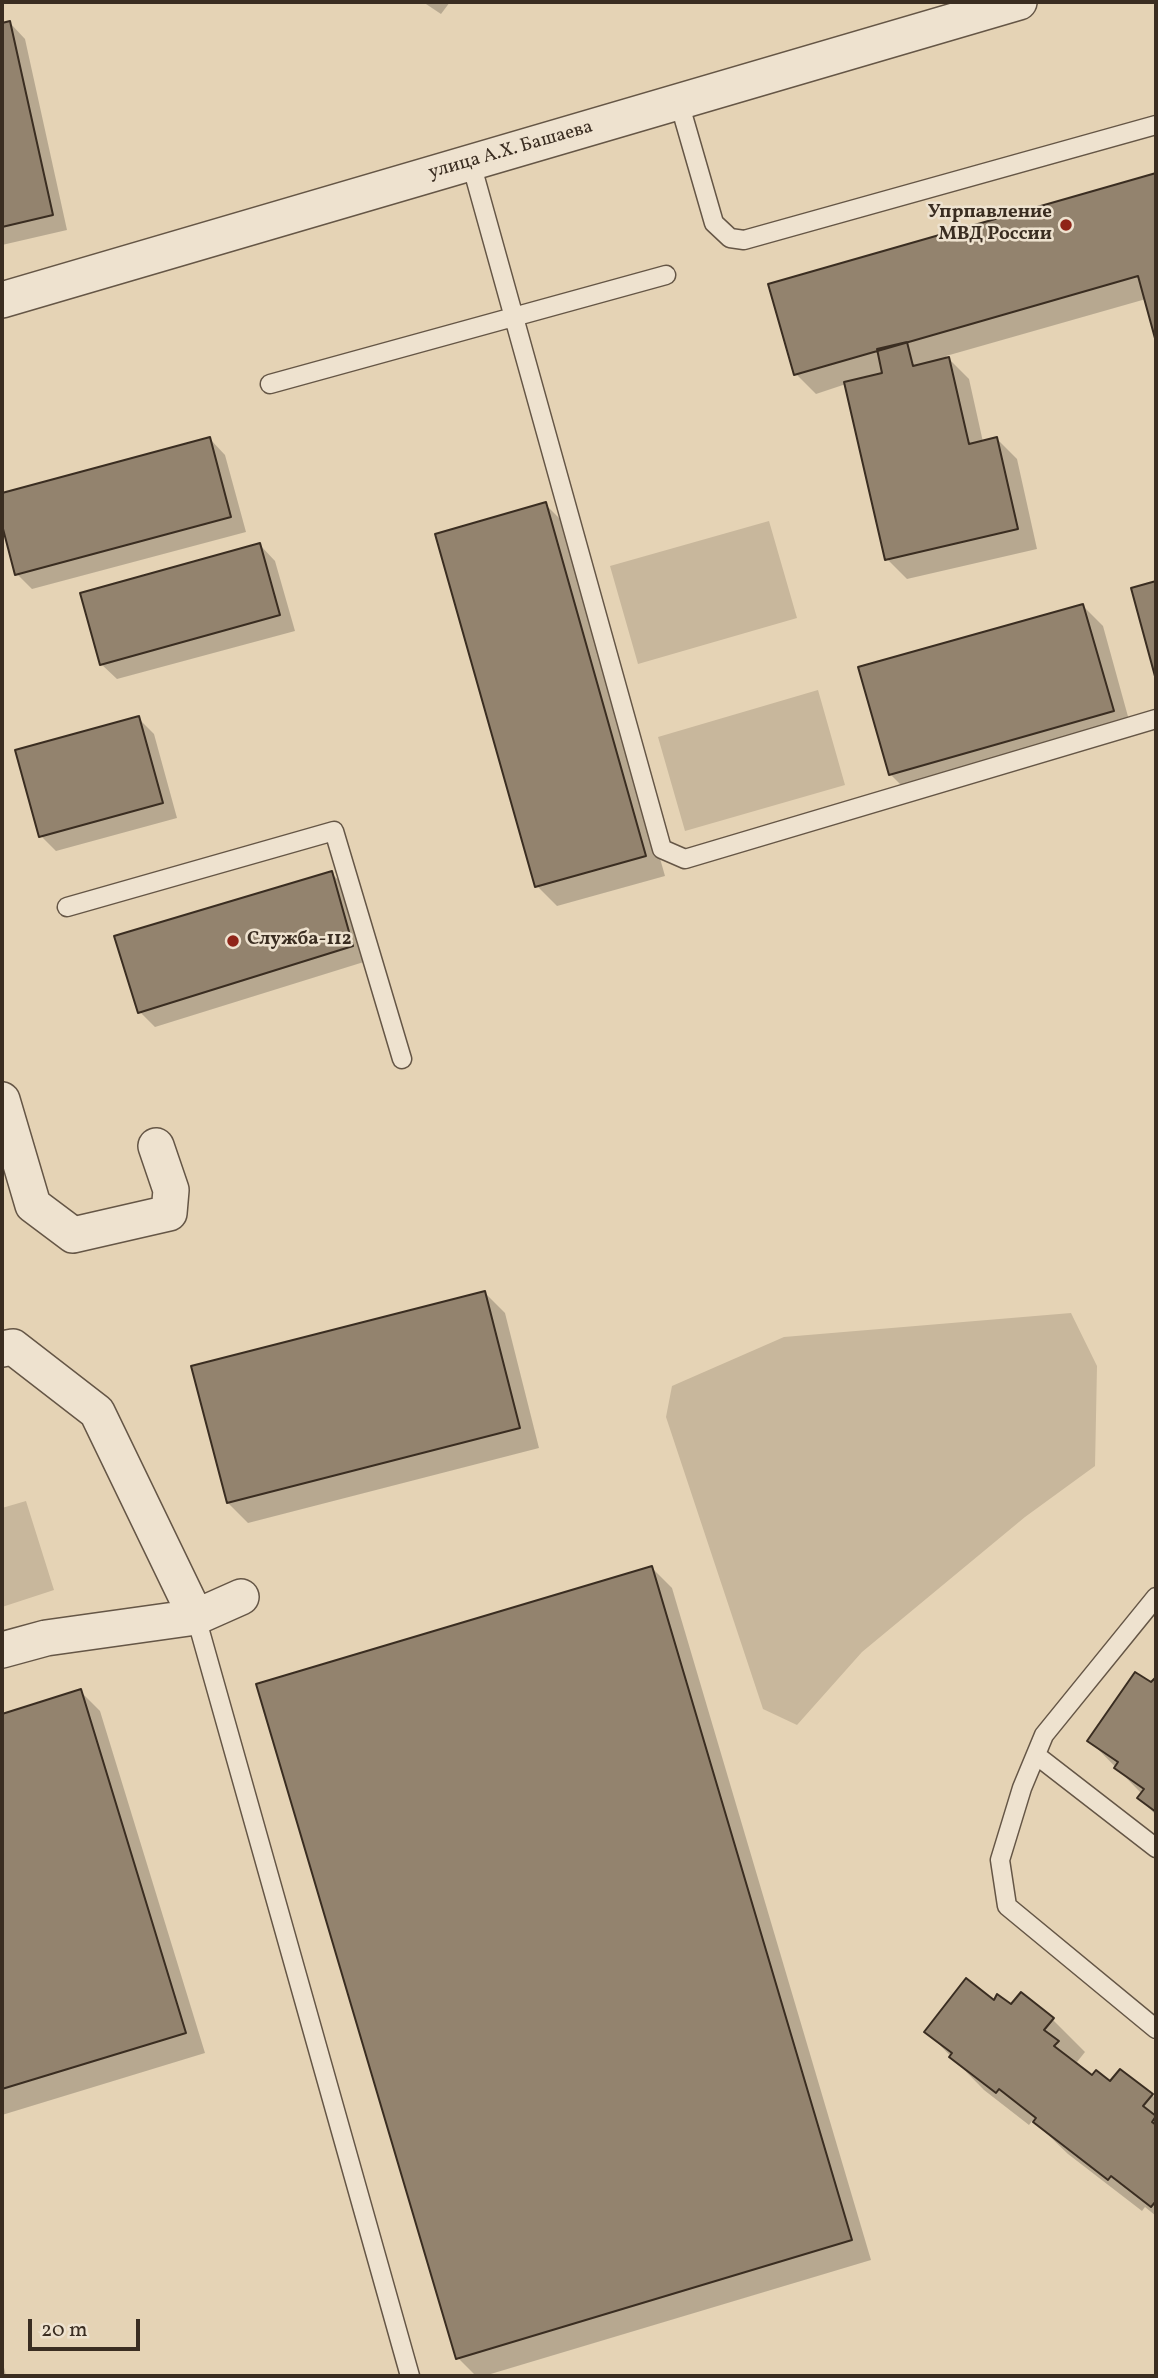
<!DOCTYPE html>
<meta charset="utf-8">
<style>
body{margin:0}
#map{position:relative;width:1158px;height:2378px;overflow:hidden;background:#e5d3b5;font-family:Vollkorn,serif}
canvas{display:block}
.frame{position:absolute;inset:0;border:4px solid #3a2d21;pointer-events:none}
.scale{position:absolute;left:28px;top:2319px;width:112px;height:32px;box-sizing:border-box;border:4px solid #3a2d21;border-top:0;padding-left:9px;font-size:21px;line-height:24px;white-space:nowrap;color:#3a2d21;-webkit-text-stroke:5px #eee2cf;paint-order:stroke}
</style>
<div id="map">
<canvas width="1158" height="2378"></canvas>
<div class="frame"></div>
<div class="scale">20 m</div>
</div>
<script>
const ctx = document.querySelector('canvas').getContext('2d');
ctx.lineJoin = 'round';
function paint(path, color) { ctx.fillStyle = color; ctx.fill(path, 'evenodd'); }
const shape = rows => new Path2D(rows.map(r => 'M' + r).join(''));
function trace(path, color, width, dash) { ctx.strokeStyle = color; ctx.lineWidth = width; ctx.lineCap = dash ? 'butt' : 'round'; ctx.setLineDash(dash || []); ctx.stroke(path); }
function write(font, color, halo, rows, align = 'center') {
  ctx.font = font + ' Vollkorn,serif'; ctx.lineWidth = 5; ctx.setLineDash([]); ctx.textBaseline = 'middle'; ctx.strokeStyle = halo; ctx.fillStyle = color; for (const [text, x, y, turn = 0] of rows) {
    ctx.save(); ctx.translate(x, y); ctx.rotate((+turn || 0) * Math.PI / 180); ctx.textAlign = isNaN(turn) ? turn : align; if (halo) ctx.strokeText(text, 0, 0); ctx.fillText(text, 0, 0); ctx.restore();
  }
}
paint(shape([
 [769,521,797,618,638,664,610,566],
 [818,690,845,785,685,831,658,737],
 [1071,1313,1097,1366,1095,1466,1025,1517,862,1652,797,1725,763,1709,666,1417,672,1386,784,1337],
 [26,1501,54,1590,2,1607,2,1508]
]), '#c8b79c');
paint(shape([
 [423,2,450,2,441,14],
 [10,23,25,39,67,230,2,245,2,25],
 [1156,175,1156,336,1146,299,946,356,969,379,983,442,997,439,1017,459,1037,549,907,579,887,559,846,384,816,394,796,374,770,285],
 [210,439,225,455,246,532,32,589,17,574,2,518,2,495],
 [545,504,565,524,665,876,557,906,537,886],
 [260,545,275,561,295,631,117,679,101,664],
 [1083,606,1103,626,1132,731,910,794,890,774],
 [138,718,154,734,177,818,56,851,41,836],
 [331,873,347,888,367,961,155,1027,140,1012],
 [485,1293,505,1313,539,1448,248,1523,228,1503],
 [652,1568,672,1588,871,2260,484,2376,476,2376,458,2358],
 [1155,1678,1156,1679,1156,1815,1139,1798,1142,1794,1089,1740],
 [80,1691,100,1711,205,2053,2,2115,2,1715],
 [994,2002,1052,2019,1085,2052,1077,2062,1092,2077,1152,2095,1156,2099,1156,2216,1145,2207,1142,2211,1068,2154,1040,2127,1032,2121,1029,2125,984,2090,927,2032],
 [2,2359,6,2376,2,2376]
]), '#0003');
const building = shape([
 [10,21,53,215,2,227,2,23,10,21],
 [1156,173,1156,342,1138,276,794,375,768,284,1156,173],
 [907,342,913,366,949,357,969,444,997,437,1018,529,885,560,844,382,882,373,877,349,907,342],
 [210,437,231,517,15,575,2,525,2,493,210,437],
 [546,502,646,856,535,887,435,534,546,502],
 [260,543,280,615,100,665,80,593,260,543],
 [1156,581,1156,680,1131,588,1156,581],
 [1083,604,1114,711,889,775,858,667,1083,604],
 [139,716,163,803,39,837,15,750,139,716],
 [332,871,353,946,138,1013,114,936,332,871],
 [485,1291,520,1428,227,1503,191,1366,485,1291],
 [652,1566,852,2240,456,2359,256,1684,652,1566],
 [1135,1672,1151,1682,1156,1677,1156,1812,1137,1798,1144,1789,1114,1768,1118,1762,1087,1741,1135,1672],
 [81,1689,186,2033,2,2089,2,1714,81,1689],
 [966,1978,994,2000,997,1994,1011,2004,1021,1992,1054,2018,1044,2030,1059,2041,1054,2046,1092,2075,1096,2070,1110,2081,1120,2069,1153,2094,1143,2106,1156,2116,1152,2122,1156,2125,1156,2201,1151,2207,1111,2176,1108,2180,1033,2122,1036,2118,999,2089,996,2093,949,2057,952,2053,924,2032,966,1978]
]);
paint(building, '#93836e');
trace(building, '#3a2d21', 2);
const service = shape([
 [679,102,714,223,730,238,744,240,1156,125],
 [471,163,662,849,685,859,1156,719],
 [270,384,666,275],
 [67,907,334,831,402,1059],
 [1156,1597,1044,1735,1022,1788,1000,1860,1007,1906,1156,2029],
 [196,1617,410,2376],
 [1036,1755,1156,1848]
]);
const minor = shape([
 [2,300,1019,2],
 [2,1100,33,1205,73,1235,169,1213,171,1190,156,1146],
 [2,1349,13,1347,97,1412,196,1617],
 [2,1650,46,1638,196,1617,241,1597]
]);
trace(service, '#655646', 21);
trace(minor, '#655646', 38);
trace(service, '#eee2cf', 18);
trace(minor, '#eee2cf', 35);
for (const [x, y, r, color] of [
 [1066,225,7,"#8f2418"],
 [233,941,7,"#8f2418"]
]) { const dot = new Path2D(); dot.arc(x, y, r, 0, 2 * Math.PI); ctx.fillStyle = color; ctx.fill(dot); trace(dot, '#eee2cf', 2.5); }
write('19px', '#3a2d21', '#eee2cf', [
 ["улица А.Х. Башаева",511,151,-16]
]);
write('bold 19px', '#3a2d21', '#eee2cf', [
 ["Упрпавление",1052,214],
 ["МВД России",1052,236],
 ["Служба-112",247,941,"left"]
], 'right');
</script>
